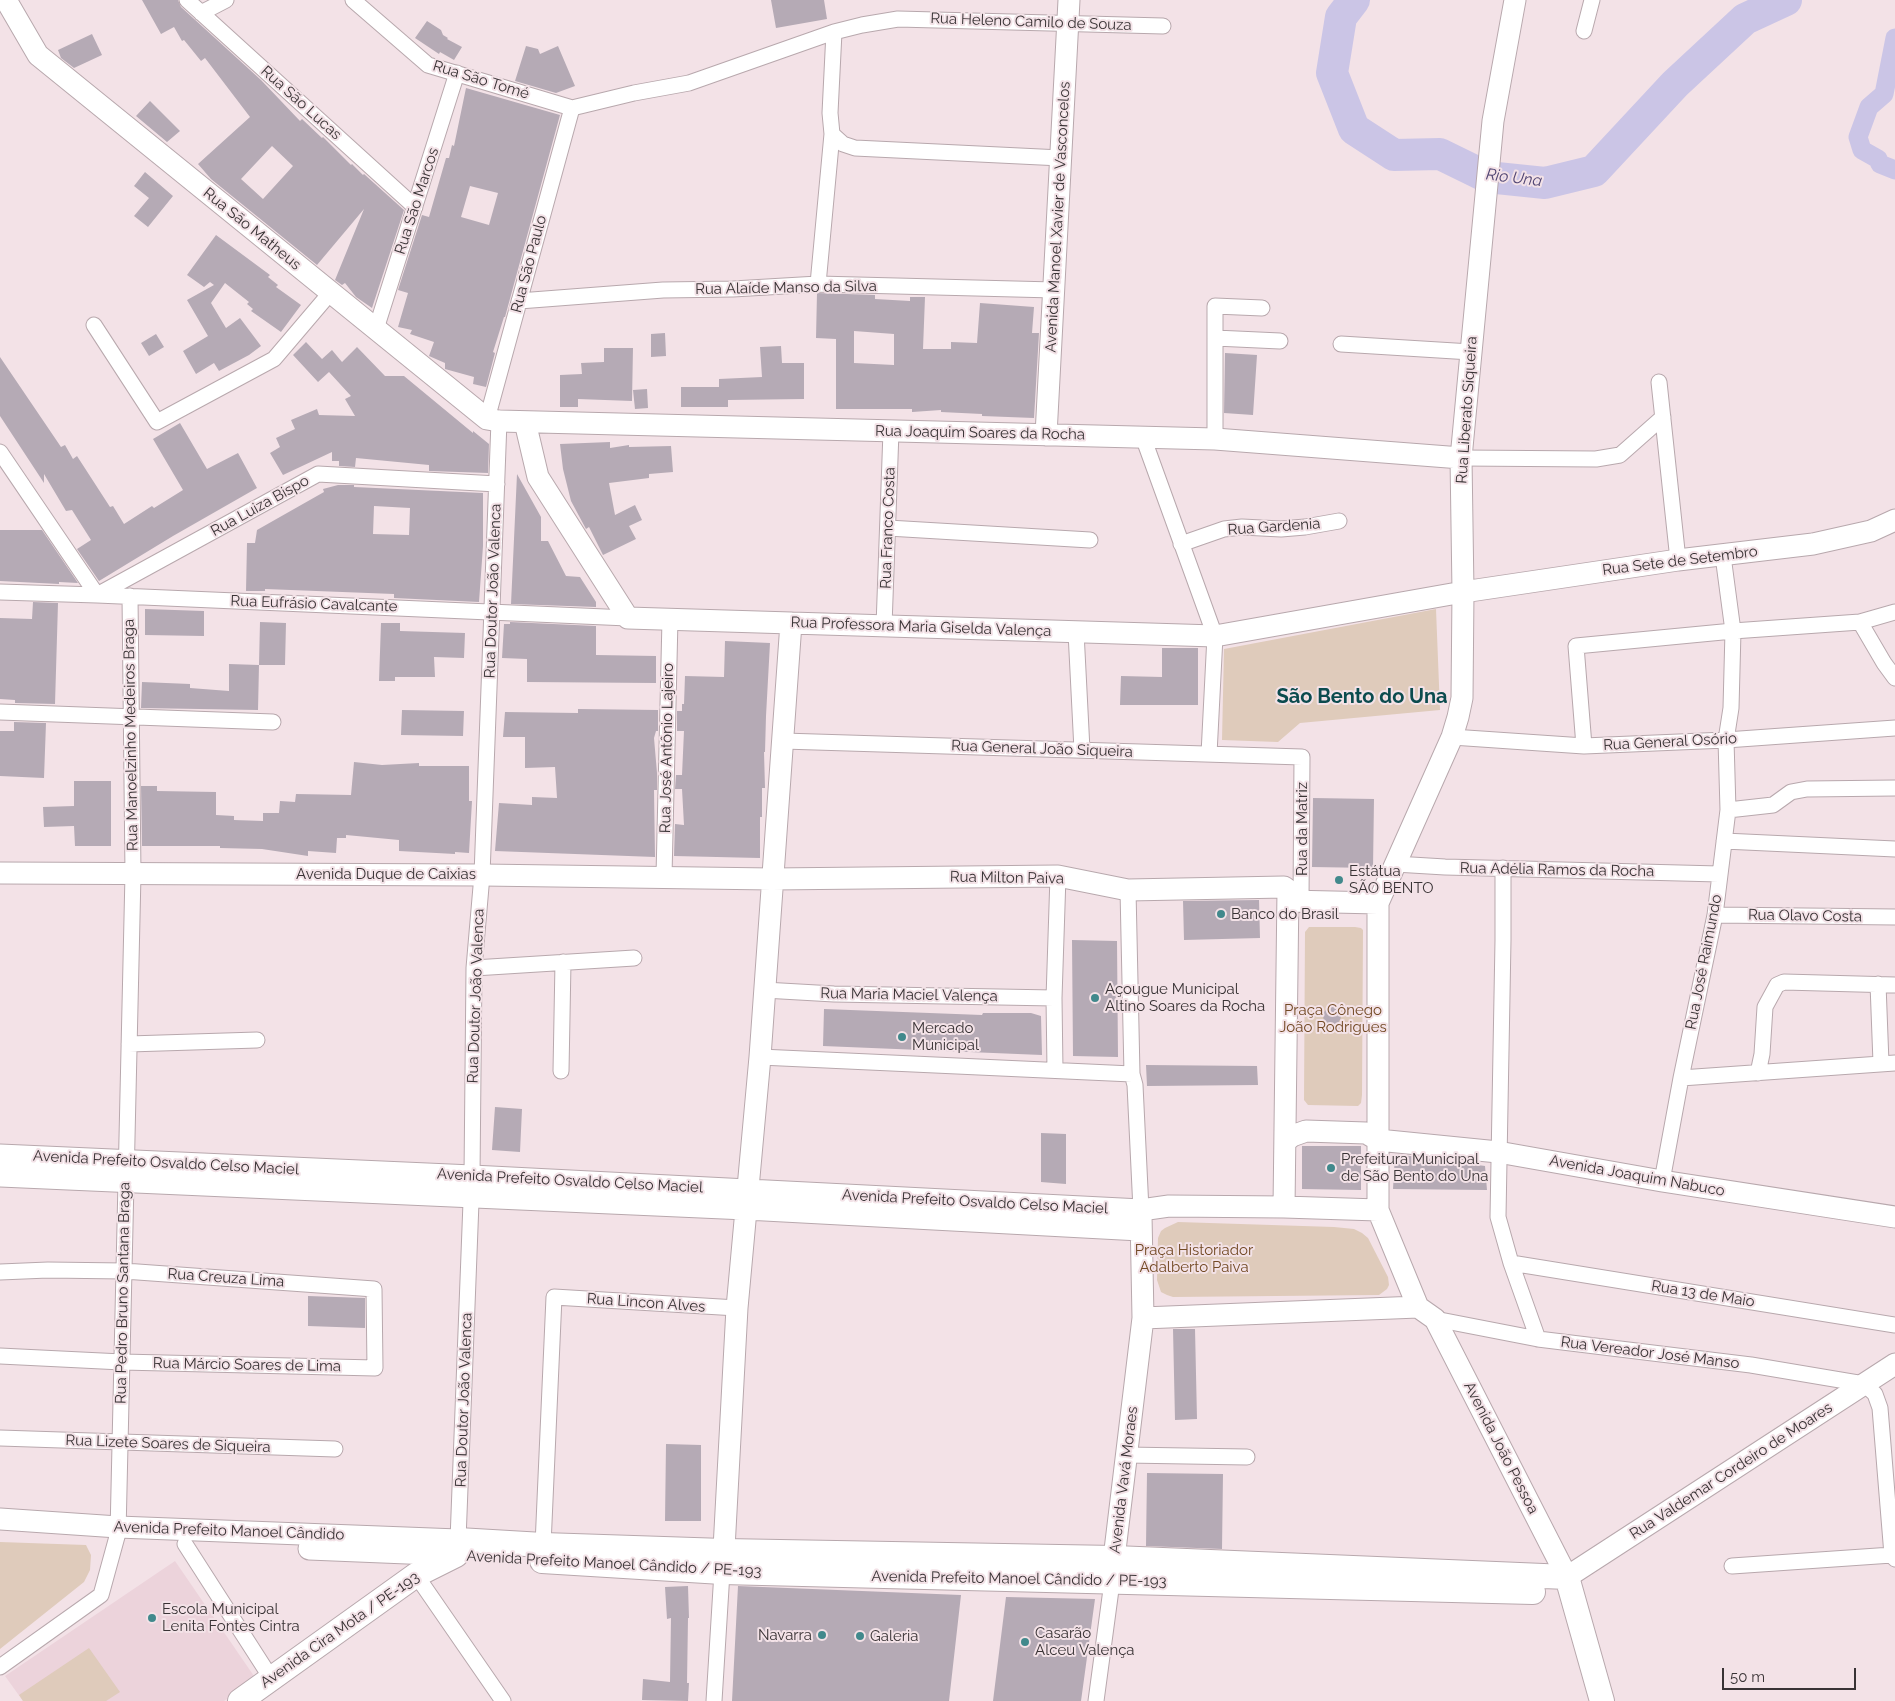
<!DOCTYPE html>
<meta charset="utf-8">
<style>
body{margin:0}
#map{position:relative;width:1895px;height:1701px;overflow:hidden;background:#f3e2e7;font-family:Raleway,sans-serif}
canvas{display:block}
.scale{position:absolute;left:1722px;top:1668px;width:134px;height:22px;box-sizing:border-box;border:2px solid #393335;border-top:0;padding-left:6px;font-size:15px;line-height:18px;white-space:nowrap;color:#393335;-webkit-text-stroke:4px #f3e2e7;paint-order:stroke}
</style>
<div id="map">
<canvas width="1895" height="1701"></canvas>
<div class="scale">50 m</div>
</div>
<script>
const ctx = document.querySelector('canvas').getContext('2d');
ctx.lineJoin = 'round';
function paint(path, color) { ctx.fillStyle = color; ctx.fill(path, 'evenodd'); }
const shape = rows => new Path2D(rows.map(r => 'M' + r).join(''));
function trace(path, color, width, dash) { ctx.strokeStyle = color; ctx.lineWidth = width; ctx.lineCap = dash ? 'butt' : 'round'; ctx.setLineDash(dash || []); ctx.stroke(path); }
function write(font, color, halo, rows, align = 'center') {
  ctx.font = font + ' Raleway,sans-serif'; ctx.lineWidth = 4; ctx.setLineDash([]); ctx.textBaseline = 'middle'; ctx.strokeStyle = halo; ctx.fillStyle = color; for (const [text, x, y, turn = 0] of rows) {
    ctx.save(); ctx.translate(x, y); ctx.rotate((+turn || 0) * Math.PI / 180); ctx.textAlign = isNaN(turn) ? turn : align; if (halo) ctx.strokeText(text, 0, 0); ctx.fillText(text, 0, 0); ctx.restore();
  }
}
paint(shape([
 [175,1561,256,1679,224,1701,23,1701,5,1676]
]), '#ecd3db');
paint(shape([
 [1436,609,1440,710,1300,723,1278,742,1222,740,1224,649],
 [1309,927,1355,927,1361,928,1363,930,1362,1095,1361,1103,1358,1106,1308,1105,1304,1100,1305,932],
 [1178,1222,1334,1227,1354,1229,1362,1233,1368,1238,1388,1277,1389,1285,1387,1289,1379,1295,1173,1297,1167,1295,1161,1292,1157,1280,1158,1238,1161,1231,1165,1228],
 [0,1542,86,1545,91,1555,90,1570,84,1582,0,1649],
 [89,1648,120,1692,106,1701,23,1701,19,1695]
]), '#dfcbbb');
trace(shape([
 [1895,38,1884,94,1869,107,1858,137,1862,150,1878,159,1880,164,1895,170]
]), '#cbc5e6', 19);
trace(shape([
 [1354,0,1341,17,1332,73,1354,129,1394,155,1440,154,1487,177,1545,183,1594,171,1675,84,1745,19,1786,0]
]), '#cbc5e6', 32);
paint(shape([
 [142,0,178,0,181,7,261,80,300,121,302,119,322,138,323,137,351,165,352,164,363,175,364,174,404,210,372,308,356,297,345,283,342,285,335,280,364,209,317,265,211,179,198,164,250,117,205,58,201,61,184,40,182,41,174,27,161,34],
 [272,146,293,166,263,199,241,179],
 [771,0,824,0,827,19,776,28],
 [427,21,441,30,443,35,448,38,447,39,462,47,454,60,440,52,439,54,415,38],
 [92,34,102,55,74,68,61,58,58,50],
 [526,46,538,49,540,54,558,46,575,86,556,93,515,81],
 [466,88,560,115,505,317,504,317,493,352,495,353,486,387,473,384,474,377,445,369,445,363,429,356,434,342,410,334,412,330,398,327,408,293,398,290,422,215,429,217,446,158,449,158,452,145,454,146],
 [470,186,498,193,489,225,461,217],
 [150,101,180,131,167,142,136,116],
 [145,172,173,196,148,227,134,216,149,198,134,186],
 [216,235,270,275,268,277,278,285,276,287,301,305,281,332,251,311,253,309,247,304,249,302,225,283,211,303,226,328,240,318,261,346,249,355,219,371,214,363,196,374,183,351,208,336,187,300,214,285,210,282,204,287,187,275],
 [817,293,875,295,875,299,910,301,910,297,925,297,923,349,951,349,951,342,977,343,980,303,1034,307,1032,333,1039,333,1034,418,982,416,982,414,941,412,941,410,912,412,912,409,836,409,836,339,816,338],
 [854,331,894,334,894,365,854,363],
 [665,333,666,356,651,357,651,334],
 [156,334,164,347,149,356,141,343],
 [306,342,322,359,332,350,342,362,357,347,385,376,404,376,473,433,473,431,489,444,488,473,429,471,429,465,356,458,355,467,339,466,339,461,332,461,332,452,283,475,270,453,280,447,276,438,295,429,291,420,317,409,319,415,355,416,345,399,351,396,329,372,318,382,293,355],
 [781,346,782,363,804,363,804,399,728,400,728,407,681,407,681,387,719,387,719,379,762,377,760,347],
 [604,348,633,348,632,401,578,399,578,407,560,407,560,375,582,374,581,363,604,362],
 [1225,353,1257,355,1253,415,1224,413],
 [0,357,61,447,65,445,73,459,77,456,110,507,113,506,124,524,152,506,154,508,183,490,153,439,180,423,207,469,238,453,257,488,173,536,99,581,77,549,91,540,72,510,66,511,44,474,44,483,0,416],
 [647,389,648,408,635,409,633,390],
 [610,442,610,448,629,445,629,447,671,446,673,472,649,474,649,478,609,483,615,515,635,505,642,520,629,526,636,539,603,555,589,527,586,529,571,501,563,469,560,444],
 [517,474,541,517,541,541,548,541,566,576,580,577,596,602,596,607,511,604],
 [338,485,354,485,354,487,483,493,483,546,479,602,394,598,394,594,265,589,265,591,246,591,247,543,255,543,257,530,324,492,323,489],
 [374,506,410,508,409,535,373,534],
 [0,530,42,530,78,583,59,582,59,584,0,581],
 [33,602,58,603,55,704,15,703,15,700,0,699,0,618,32,619],
 [145,609,204,611,204,636,145,635],
 [260,622,286,623,285,665,259,665],
 [510,622,596,626,596,655,656,656,656,683,527,682,527,659,502,658,504,624,510,624],
 [381,623,400,623,400,631,465,633,464,658,434,657,435,677,395,677,395,681,379,681],
 [725,641,770,643,766,716,765,752,764,752,765,788,762,788,762,817,760,817,760,858,674,856,675,824,684,825,682,789,675,789,676,775,682,775,684,731,677,731,677,711,682,711,682,704,684,704,685,676,724,677],
 [1162,648,1198,648,1198,705,1120,705,1121,676,1162,677],
 [229,664,259,665,258,710,141,708,142,682,190,684,190,688,229,691],
 [578,709,658,710,658,731,656,731,654,738,657,773,657,790,654,790,655,857,495,851,499,803,532,805,532,797,557,798,555,767,525,768,525,737,503,737,505,712,578,713],
 [402,710,464,711,463,736,401,735],
 [14,722,46,723,44,778,0,776,0,731,14,731],
 [354,762,382,765,419,763,419,766,469,766,469,801,472,801,469,853,455,852,455,854,399,851,399,840,346,835,346,838,337,838,336,853,308,851,308,856,262,849,220,848,220,846,142,846,141,786,157,786,157,791,216,792,216,815,234,816,234,820,263,821,263,813,279,813,280,801,295,802,296,794,351,795],
 [74,781,111,781,111,846,75,846,74,826,44,827,43,807,74,806],
 [1313,798,1374,799,1373,868,1312,867],
 [1259,900,1260,938,1184,940,1183,901],
 [1072,940,1117,941,1118,1057,1073,1056],
 '1323 1016a9 9 0 1 1 18 0a9 9 0 1 1-18 0Z',
 [824,1009,982,1015,983,1013,1031,1013,1041,1016,1042,1055,823,1046],
 [1146,1065,1257,1066,1258,1085,1147,1086],
 [495,1107,522,1109,520,1152,492,1150],
 [1041,1133,1066,1134,1066,1184,1041,1182],
 [1302,1146,1361,1146,1361,1190,1302,1189],
 [1395,1154,1485,1166,1487,1190,1393,1189],
 [308,1296,365,1298,365,1328,308,1326],
 [1173,1329,1195,1329,1197,1419,1175,1420],
 [666,1444,701,1445,701,1521,665,1521],
 [1147,1473,1223,1474,1222,1549,1146,1546],
 [688,1586,689,1618,688,1618,687,1683,689,1683,688,1701,642,1700,643,1679,670,1682,671,1618,667,1619,665,1587],
 [738,1586,961,1595,949,1701,732,1701],
 [1006,1597,1095,1599,1081,1701,993,1701]
]), '#b5aab5');
const street = shape([
 [187,0,415,207],
 [353,0,428,65,572,108],
 [201,13,226,0],
 [1584,31,1592,0],
 [834,32,830,113,832,134,843,144,855,148,1061,158],
 [572,108,634,93,689,83,834,32,862,25,898,19,1163,26],
 [818,284,832,134],
 [519,301,663,290,733,289,818,284,1054,290],
 [94,325,157,422,274,359,331,292],
 [376,329,457,73],
 [1215,338,1280,341],
 [1341,344,1471,352],
 [1659,382,1678,560],
 [487,419,572,108],
 [1143,437,1215,636,1209,754],
 [1215,439,1215,306,1262,308],
 [0,452,97,595,318,474,497,484],
 [1461,458,1596,459,1620,455,1663,417],
 [888,528,1090,540],
 [1181,544,1224,529,1242,527,1281,529,1305,527,1339,521],
 [0,592,97,595,628,618],
 [1860,622,1884,663,1895,678],
 [884,626,891,431],
 [1076,632,1082,750],
 [0,712,273,722],
 [1452,737,1584,746,1726,740,1895,728],
 [783,741,1302,757,1301,901],
 [1584,746,1576,646,1733,631,1860,622,1895,612],
 [1728,810,1773,805,1791,792,1807,789,1895,788],
 [1724,841,1895,849],
 [1395,864,1445,867,1719,874],
 [1503,868,1503,940,1498,1217,1511,1263,1538,1339],
 [664,876,670,619],
 [1128,890,1132,1074,1135,1085,1141,1210],
 [1715,915,1895,917],
 [474,968,634,958],
 [1878,984,1881,1063],
 [764,990,834,994,1054,998],
 [129,1044,257,1040],
 [760,1057,1132,1074],
 [1055,1070,1054,998,1058,876],
 [561,1071,563,962],
 [1758,1073,1762,1054,1765,1007,1777,985,1784,982,1895,985],
 [1681,1078,1895,1063],
 [1662,1181,1681,1078,1715,915,1728,810,1726,740,1731,708,1733,631,1723,556],
 [1511,1263,1895,1325],
 [0,1272,48,1270,124,1271,374,1289,375,1368,122,1362,0,1356],
 [1435,1319,1538,1339,1751,1365,1864,1384,1875,1394,1880,1408,1892,1555,1895,1559],
 [0,1438,335,1449],
 [1126,1455,1247,1457],
 [458,1540,472,1176,474,968,482,875,499,421],
 [185,1544,271,1678],
 [543,1545,554,1297,737,1308],
 [1732,1566,1892,1555],
 [416,1575,503,1701],
 [0,1667,101,1595,118,1533,133,874,130,596],
 [714,1701,722,1572],
 [1096,1701,1112,1582]
]);
const secondary = shape([
 [6,0,38,55,487,419,499,421,1215,439,1461,458],
 [1515,0,1493,121,1461,458,1463,592,1462,698,1458,717,1452,737,1378,903,1378,1210,1418,1307,1435,1319,1567,1577,1895,1364],
 [525,422,538,477,628,618,1215,636,1463,592,1678,560,1813,544,1871,531,1895,520],
 [1046,435,1069,0],
 [0,873,482,875,772,879,1058,876,1128,890,1284,887,1288,890,1284,1207],
 [1288,901,1378,903],
 [1285,1142,1292,1136,1306,1131,1366,1133,1378,1140,1498,1152,1662,1181,1895,1217],
 [0,1155,472,1176,1141,1210,1169,1206,1284,1207,1378,1210],
 [0,1176,746,1209,1140,1230],
 [1143,1318,1418,1307],
 [0,1519,118,1527,458,1540],
 [309,1549,456,1555],
 [723,1567,737,1308,760,1057,791,623],
 [1112,1575,1143,1318,1141,1215]
]);
const primary = shape([
 [542,1561,722,1572,1533,1592],
 [240,1701,416,1575,456,1555,458,1540,543,1545,724,1551,1115,1558,1567,1577,1602,1701]
]);
trace(street, '#b8a8ad', 17);
trace(secondary, '#b8a8ad', 23);
trace(primary, '#b8a8ad', 26);
trace(street, '#fff', 15);
trace(secondary, '#fff', 21);
trace(primary, '#fff', 24);
for (const [x, y, r, color] of [
 [1339,880,5,"#41898c"],
 [1221,914,5,"#41898c"],
 [1095,998,5,"#41898c"],
 [902,1037,5,"#41898c"],
 [1331,1168,5,"#41898c"],
 [152,1618,5,"#41898c"],
 [822,1635,5,"#41898c"],
 [860,1636,5,"#41898c"],
 [1025,1642,5,"#41898c"]
]) { const dot = new Path2D(); dot.arc(x, y, r, 0, 2 * Math.PI); ctx.fillStyle = color; ctx.fill(dot); trace(dot, '#f3e2e7', 2); }
write('15px', '#393335', '#f3e2e7', [
 ["Rua Heleno Camilo de Souza",1031,22,2],
 ["Rua São Tomé",481,80,17],
 ["Rua São Lucas",301,103,42],
 ["Rua São Marcos",417,201,-72],
 ["Avenida Manoel Xavier de Vasconcelos",1058,217,-87],
 ["Rua São Matheus",252,229,39],
 ["Rua São Paulo",529,264,-75],
 ["Rua Alaíde Manso da Silva",786,288,-1],
 ["Rua Liberato Siqueira",1467,410,-86],
 ["Rua Joaquim Soares da Rocha",980,433,1],
 ["Rua Luiza Bispo",260,506,-29],
 ["Rua Gardenia",1274,527,-4],
 ["Rua Franco Costa",888,528,-88],
 ["Rua Sete de Setembro",1680,561,-7],
 ["Rua Doutor João Valenca",493,591,-88],
 ["Rua Eufrásio Cavalcante",314,604,2],
 ["Rua Professora Maria Giselda Valença",921,627,2],
 ["Rua Manoelzinho Medeiros Braga",131,735,-91],
 ["Rua General Osório",1670,742,-3],
 ["Rua José Antônio Lajeiro",667,748,-89],
 ["Rua General João Siqueira",1042,749,2],
 ["Rua da Matriz",1302,829,-90],
 ["Rua Adélia Ramos da Rocha",1557,870,1],
 ["Avenida Duque de Caixias",386,874],
 ["Rua Milton Paiva",1007,878,1],
 ["Rua Olavo Costa",1805,916,1],
 ["Rua José Raimundo",1704,962,-79],
 ["Rua Maria Maciel Valença",909,995,1],
 ["Rua Doutor João Valenca",476,996,-88],
 ["Avenida Prefeito Osvaldo Celso Maciel",166,1163,3],
 ["Avenida Joaquim Nabuco",1637,1176,10],
 ["Avenida Prefeito Osvaldo Celso Maciel",570,1181,3],
 ["Avenida Prefeito Osvaldo Celso Maciel",975,1202,3],
 ["Rua Creuza Lima",226,1278,4],
 ["Rua Pedro Bruno Santana Braga",123,1293,-89],
 ["Rua 13 de Maio",1703,1294,9],
 ["Rua Lincon Alves",646,1303,4],
 ["Rua Vereador José Manso",1650,1353,7],
 ["Rua Márcio Soares de Lima",247,1365,1],
 ["Rua Doutor João Valenca",464,1400,-88],
 ["Rua Lizete Soares de Siqueira",168,1444,2],
 ["Avenida João Pessoa",1501,1448,63],
 ["Rua Valdemar Cordeiro de Moares",1731,1471,-33],
 ["Avenida Vavá Moraes",1124,1480,-83],
 ["Avenida Prefeito Manoel Cândido",229,1531,2],
 ["Avenida Prefeito Manoel Cândido / PE-193",614,1564,3],
 ["Avenida Prefeito Manoel Cândido / PE-193",1019,1579,1],
 ["Avenida Cira Mota / PE-193",340,1630,-35]
]);
write('15px', '#393335', '#f3e2e7', [
 ["Estátua",1349,871],
 ["SÃO BENTO",1349,888],
 ["Banco do Brasil",1231,914],
 ["Açougue Municipal",1105,989],
 ["Altino Soares da Rocha",1105,1006],
 ["Mercado",912,1028],
 ["Municipal",912,1045],
 ["Prefeitura Municipal",1341,1159],
 ["de São Bento do Una",1341,1176],
 ["Escola Municipal",162,1609],
 ["Lenita Fontes Cintra",162,1626],
 ["Casarão",1035,1633],
 ["Alceu Valença",1035,1650],
 ["Navarra",812,1635,"right"],
 ["Galeria",870,1636]
], 'left');
write('15px', '#734a25', '#f3e2e7', [
 ["Praça Cônego",1333,1010],
 ["João Rodrigues",1333,1027],
 ["Praça Historiador",1194,1250],
 ["Adalberto Paiva",1194,1267]
]);
write('italic 16px', '#4f4472', '#f3e2e7', [
 ["Rio Una",1514,178,7]
]);
write('bold 20px', '#0b4b4e', '#f3e2e7', [
 ["São Bento do Una",1362,697]
]);
</script>
